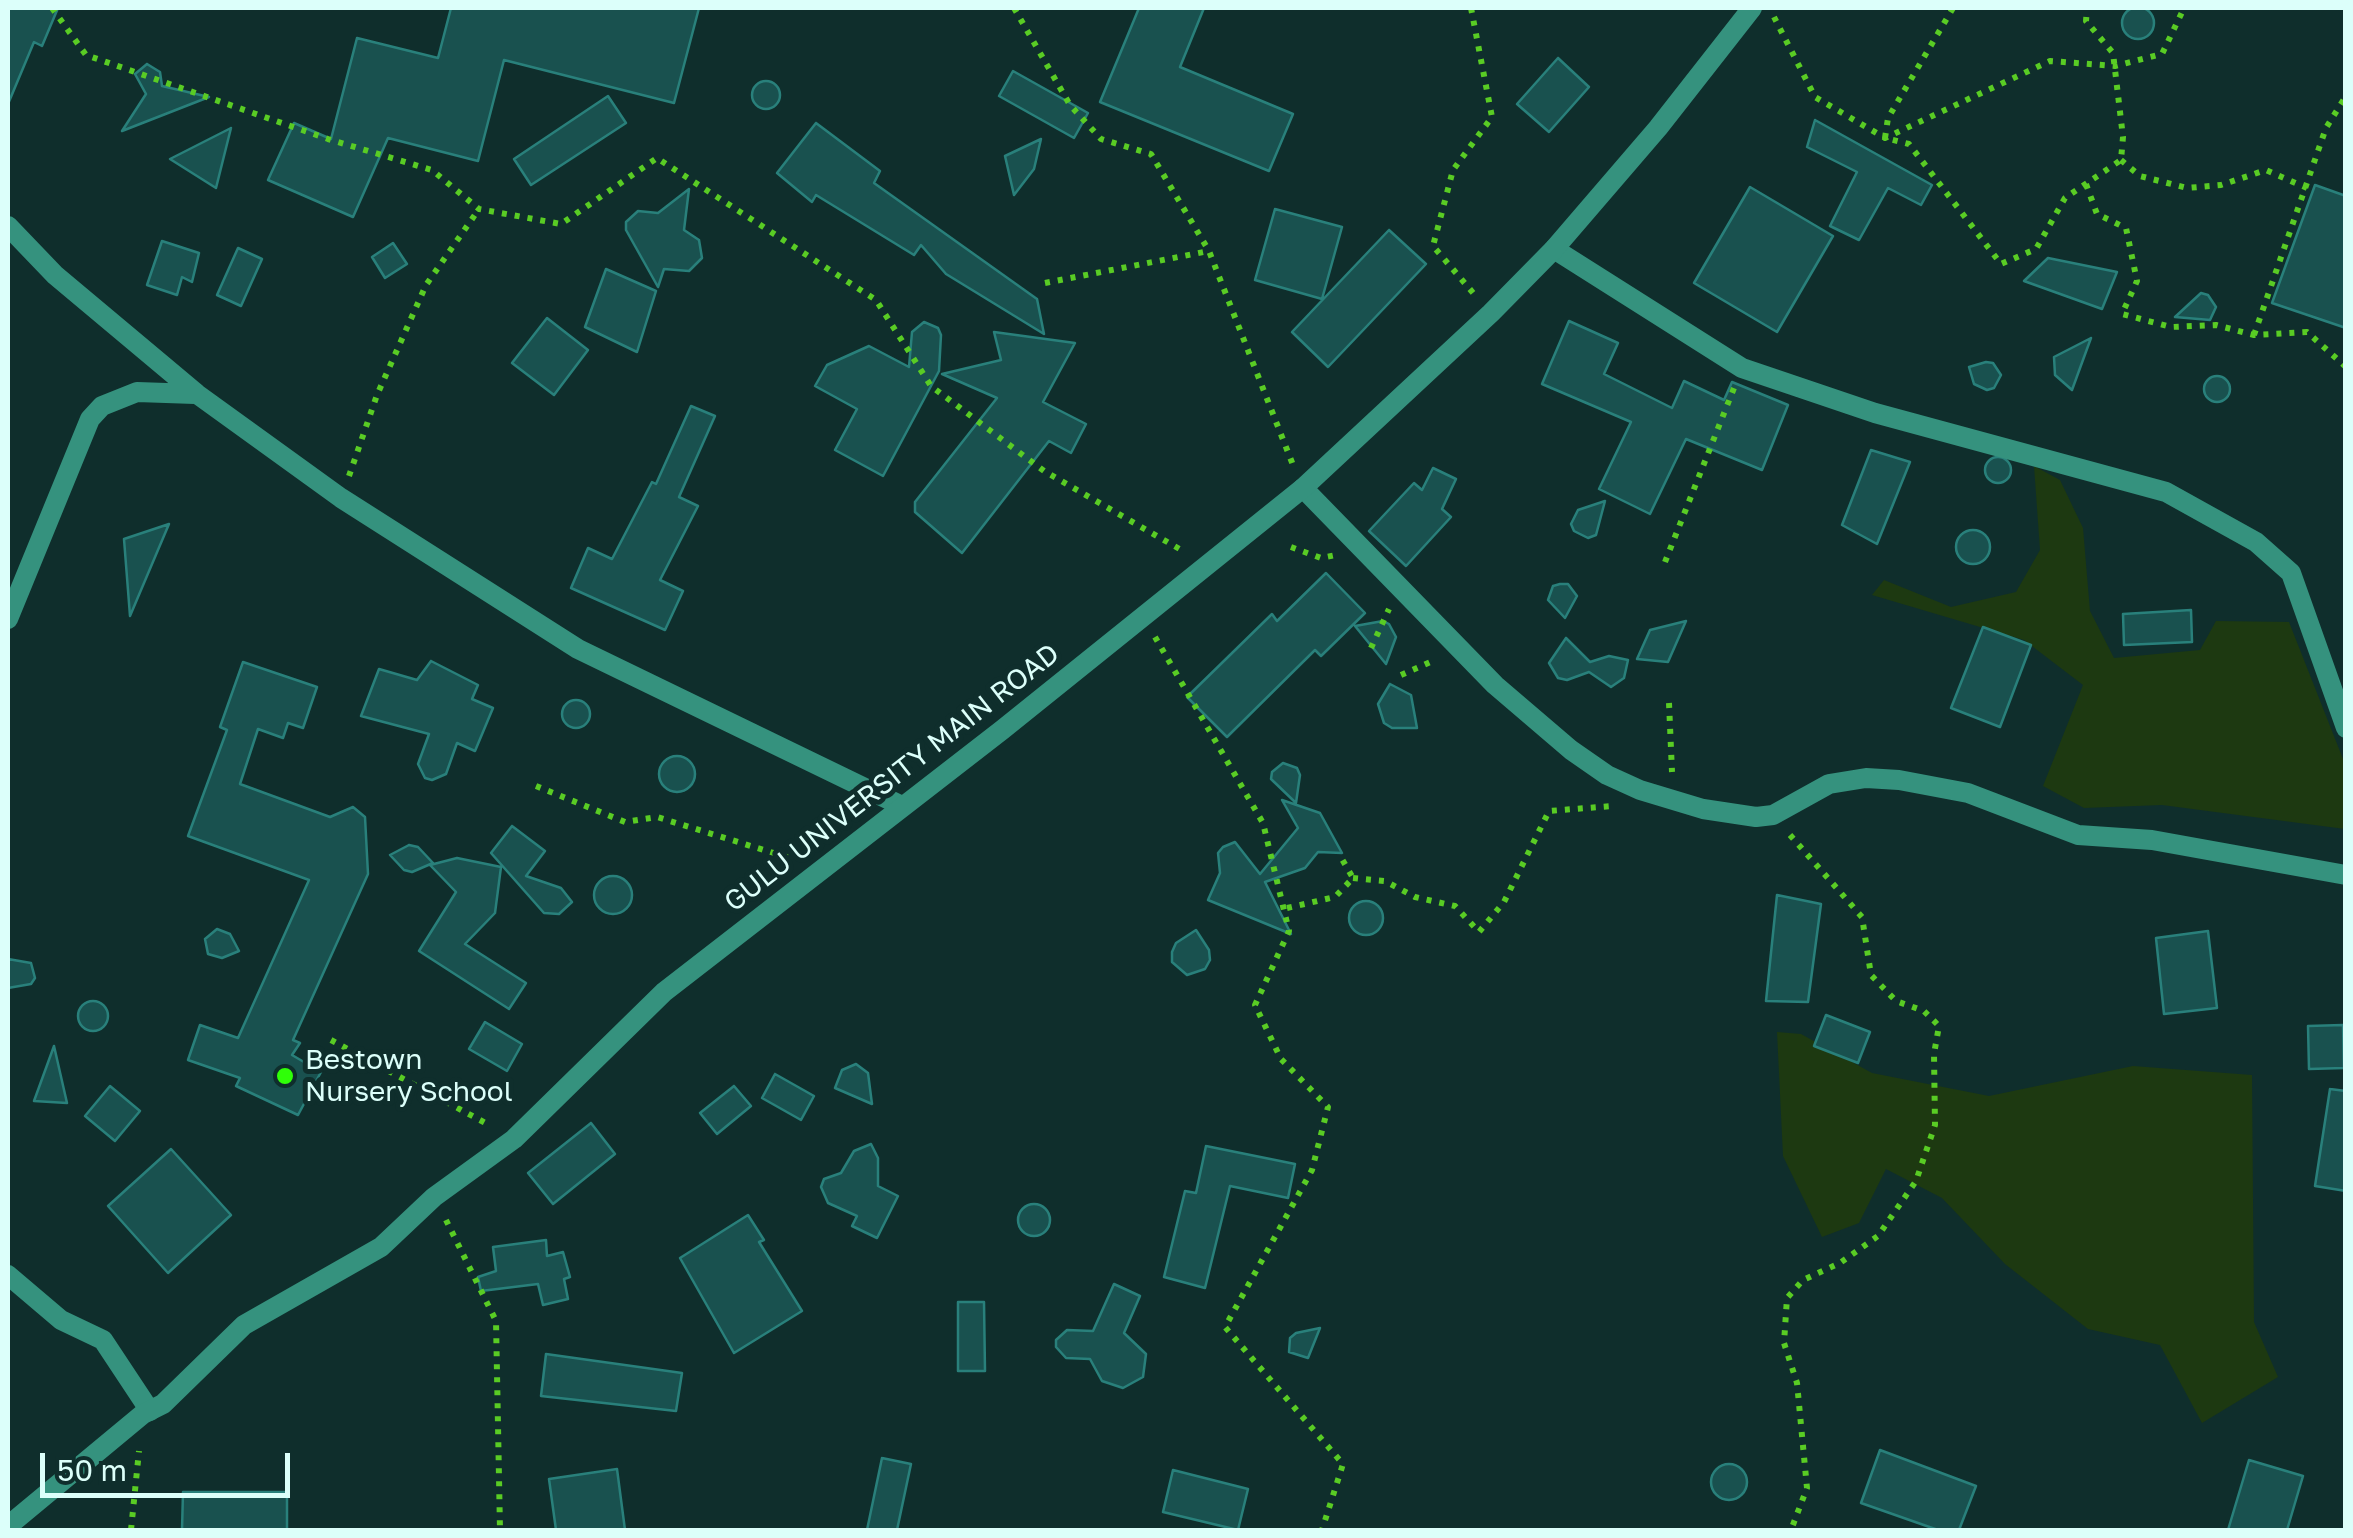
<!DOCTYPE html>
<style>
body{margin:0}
#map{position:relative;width:2353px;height:1538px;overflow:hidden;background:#0f2e2c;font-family:"Golos Text",sans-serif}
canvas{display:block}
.frame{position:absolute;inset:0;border:10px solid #dcfffa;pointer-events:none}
.scale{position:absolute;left:40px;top:1453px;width:250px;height:45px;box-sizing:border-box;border:5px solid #dcfffa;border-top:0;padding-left:12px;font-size:30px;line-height:35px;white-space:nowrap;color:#dcfffa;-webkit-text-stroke:8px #0f2e2c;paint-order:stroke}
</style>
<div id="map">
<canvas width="2353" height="1538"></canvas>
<div class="frame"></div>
<div class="scale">50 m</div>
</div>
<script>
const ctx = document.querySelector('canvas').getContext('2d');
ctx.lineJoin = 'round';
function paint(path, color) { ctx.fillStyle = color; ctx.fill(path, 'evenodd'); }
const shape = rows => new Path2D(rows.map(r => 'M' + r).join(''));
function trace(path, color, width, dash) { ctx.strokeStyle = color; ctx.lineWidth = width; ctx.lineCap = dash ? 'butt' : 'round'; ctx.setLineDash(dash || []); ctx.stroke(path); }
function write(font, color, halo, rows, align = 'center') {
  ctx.font = font + ' "Golos Text",sans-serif'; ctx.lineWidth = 10; ctx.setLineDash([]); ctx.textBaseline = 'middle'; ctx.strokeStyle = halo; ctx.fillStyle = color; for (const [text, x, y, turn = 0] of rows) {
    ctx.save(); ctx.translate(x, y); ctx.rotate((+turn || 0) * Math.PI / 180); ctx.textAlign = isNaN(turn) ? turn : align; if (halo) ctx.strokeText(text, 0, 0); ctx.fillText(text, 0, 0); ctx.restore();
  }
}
paint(shape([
 [2034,466,2060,480,2083,528,2090,611,2114,658,2200,650,2216,621,2289,622,2345,764,2345,829,2162,805,2084,808,2043,786,2083,685,2024,640,1872,595,1884,580,1951,607,2016,592,2040,550],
 [1777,1032,1801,1034,1872,1073,1989,1096,2133,1066,2252,1075,2254,1322,2278,1377,2202,1423,2160,1345,2088,1329,2005,1264,1942,1198,1886,1169,1859,1223,1822,1237,1783,1156]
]), '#1d3911');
const building = shape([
 '2122 23a16 16 0 1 1 32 0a16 16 0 1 1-32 0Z',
 [8,8,58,8,42,46,34,42,8,104,8,8],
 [451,8,699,8,674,103,504,60,478,161,388,138,353,217,268,180,294,123,331,139,357,38,438,58,451,8],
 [1139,8,1204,8,1180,67,1293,114,1269,171,1100,102,1139,8],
 [1558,58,1589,87,1549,132,1517,104,1558,58],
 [147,64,160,72,162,86,209,97,122,131,146,94,135,74,147,64],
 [1013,71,1088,113,1074,138,999,96,1013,71],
 '752 95a14 14 0 1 1 28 0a14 14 0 1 1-28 0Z',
 [608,96,626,123,531,185,514,159,608,96],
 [1815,120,1932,185,1921,205,1888,188,1859,240,1830,226,1857,172,1807,147,1815,120],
 [816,123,880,171,874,183,1037,299,1044,334,946,274,921,245,914,255,816,195,812,202,777,173,816,123],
 [231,128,216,188,170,159,231,128],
 [1041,139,1034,169,1014,195,1005,156,1041,139],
 [2315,185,2346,196,2346,328,2272,303,2315,185],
 [1750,187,1833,236,1777,332,1694,283,1750,187],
 [689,189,684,230,699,240,702,258,689,271,664,269,658,287,626,230,626,222,638,211,658,213,689,189],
 [1275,209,1342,227,1322,299,1255,280,1275,209],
 [1389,230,1426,264,1328,367,1292,332,1389,230],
 [162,241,199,253,192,282,182,277,177,295,147,285,162,241],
 [393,243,407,264,385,278,372,257,393,243],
 [238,248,262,259,241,306,217,295,238,248],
 [2048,258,2117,272,2102,309,2024,281,2048,258],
 [606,269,656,291,637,352,585,327,606,269],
 [2201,293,2208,295,2216,307,2210,320,2175,317,2201,293],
 [547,318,588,350,554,395,512,363,547,318],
 [1569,321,1618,343,1604,374,1672,408,1684,381,1724,400,1732,382,1788,405,1762,470,1686,439,1650,514,1599,489,1631,422,1542,384,1569,321],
 [924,322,938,328,941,335,939,371,883,476,835,450,857,409,815,386,827,365,869,346,909,367,912,332,924,322],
 [994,332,1075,343,1043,402,1086,424,1071,453,1049,441,962,553,915,512,915,502,997,398,942,374,1001,360,994,332],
 [2091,338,2072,390,2055,375,2054,357,2091,338],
 [1986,362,1993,363,2001,375,1994,388,1987,390,1974,384,1969,367,1986,362],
 '2204 389a13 13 0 1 1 26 0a13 13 0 1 1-26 0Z',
 [691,406,715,416,679,497,698,506,660,580,683,591,665,630,571,588,588,548,612,559,652,482,656,484,691,406],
 [1871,450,1910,462,1877,544,1842,525,1871,450],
 '1985 470a13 13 0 1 1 26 0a13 13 0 1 1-26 0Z',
 [1433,468,1456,479,1442,509,1451,517,1406,566,1369,531,1414,483,1422,490,1433,468],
 [1605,501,1596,535,1588,538,1574,531,1571,524,1578,510,1605,501],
 [169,524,130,616,124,539,169,524],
 '1956 547a17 17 0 1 1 34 0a17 17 0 1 1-34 0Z',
 [1326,573,1365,613,1321,656,1315,650,1227,737,1187,697,1272,614,1277,621,1326,573],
 [1560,584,1568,584,1577,596,1565,618,1548,600,1553,586,1560,584],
 [2191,610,2192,642,2124,645,2123,614,2191,610],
 [1383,621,1389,624,1396,637,1386,664,1355,626,1383,621],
 [1686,621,1668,662,1637,659,1650,630,1686,621],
 [1983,627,2031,645,2000,727,1951,708,1983,627],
 [1566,638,1590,662,1609,656,1628,660,1624,678,1611,687,1589,672,1567,680,1558,678,1549,663,1566,638],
 [431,661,478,685,472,699,493,708,475,751,457,743,446,774,432,780,425,778,418,764,429,734,361,716,379,669,417,680,431,661],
 [243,662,317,687,303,728,288,723,283,738,258,729,240,784,330,817,353,807,365,817,368,874,293,1040,300,1043,292,1055,321,1072,298,1115,236,1086,240,1078,188,1060,200,1025,238,1038,309,880,188,836,227,730,220,727,243,662],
 [1390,684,1411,695,1417,728,1392,728,1384,723,1378,704,1390,684],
 '562 714a14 14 0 1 1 28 0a14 14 0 1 1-28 0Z',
 '659 774a18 18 0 1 1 36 0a18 18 0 1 1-36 0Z',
 [1283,763,1297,768,1300,775,1296,803,1271,779,1272,772,1283,763],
 [1282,800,1320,813,1342,853,1318,852,1305,868,1265,882,1291,934,1208,900,1220,873,1218,853,1223,847,1235,842,1260,874,1298,828,1282,800],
 [512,826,545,851,526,876,561,888,572,902,559,914,544,913,491,853,512,826],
 [409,845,418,847,433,863,412,872,404,870,390,855,409,845],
 [457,858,501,867,495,913,465,944,526,983,509,1009,419,951,456,892,430,865,457,858],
 '594 895a19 19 0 1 1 38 0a19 19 0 1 1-38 0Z',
 [1777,895,1821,904,1808,1002,1766,1001,1777,895],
 '1349 918a17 17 0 1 1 34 0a17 17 0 1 1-34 0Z',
 [217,929,230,934,239,951,222,958,208,954,205,939,217,929],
 [1196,930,1209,950,1210,960,1205,969,1187,975,1172,962,1172,952,1176,943,1196,930],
 [2208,931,2217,1008,2164,1014,2156,938,2208,931],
 [8,959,31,963,35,978,31,984,8,988,8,959],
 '78 1016a15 15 0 1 1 30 0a15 15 0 1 1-30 0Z',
 [1826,1015,1870,1032,1858,1063,1814,1046,1826,1015],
 [485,1022,522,1044,507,1071,469,1049,485,1022],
 [2343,1025,2344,1068,2309,1069,2308,1026,2343,1025],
 [54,1046,67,1103,34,1101,54,1046],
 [856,1064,868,1073,872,1104,835,1088,842,1070,856,1064],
 [775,1074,814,1096,801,1120,762,1098,775,1074],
 [110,1086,140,1111,115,1141,85,1116,110,1086],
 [734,1086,751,1106,717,1134,700,1113,734,1086],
 [2330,1089,2346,1091,2346,1191,2315,1186,2330,1089],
 [591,1123,615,1154,553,1204,528,1173,591,1123],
 [871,1144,878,1158,878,1186,898,1196,877,1238,852,1226,857,1216,828,1203,821,1187,824,1179,841,1173,854,1151,871,1144],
 [1206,1146,1295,1164,1288,1198,1230,1186,1205,1288,1164,1277,1185,1191,1196,1193,1206,1146],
 [171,1149,231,1215,168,1273,108,1206,171,1149],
 '1018 1220a16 16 0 1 1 32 0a16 16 0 1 1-32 0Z',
 [748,1215,764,1240,759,1242,802,1311,734,1353,680,1258,748,1215],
 [546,1240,547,1256,563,1252,570,1277,564,1279,568,1299,543,1305,538,1284,481,1291,478,1277,496,1271,493,1247,546,1240],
 [1114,1284,1140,1296,1124,1333,1146,1354,1143,1377,1123,1388,1102,1381,1090,1359,1066,1358,1056,1347,1056,1340,1067,1330,1093,1331,1114,1284],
 [958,1302,984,1302,985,1371,958,1371,958,1302],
 [1320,1328,1308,1358,1289,1352,1290,1338,1296,1333,1320,1328],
 [546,1354,682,1373,676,1411,541,1396,546,1354],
 [1880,1450,1976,1486,1959,1530,1938,1530,1861,1503,1880,1450],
 [882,1458,911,1464,897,1530,867,1530,882,1458],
 [2249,1460,2303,1476,2287,1530,2228,1530,2249,1460],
 '1711 1482a18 18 0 1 1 36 0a18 18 0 1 1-36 0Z',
 [617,1469,625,1530,556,1530,549,1479,617,1469],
 [1173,1470,1248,1489,1238,1530,1163,1512,1173,1470],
 [183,1492,287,1492,287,1530,182,1530,183,1492]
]);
paint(building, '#19514f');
trace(building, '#29807b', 2.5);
trace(shape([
 [52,8,86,55,328,139,432,170,479,209,561,224,657,158,876,300,931,386,1044,471,1183,551],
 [1014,8,1070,105,1101,139,1151,154,1209,251,1293,465],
 [1471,8,1492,117,1453,170,1433,246,1474,294],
 [1953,8,1888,118,1885,138,1909,144,2001,264,2036,249,2065,198,2121,160,2123,137,2113,53,2086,21,2087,8],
 [1774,17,1815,97,1885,138,2050,61,2115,66,2162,54,2184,8],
 [2121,160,2140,176,2187,188,2221,185,2266,170,2307,188],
 [2086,184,2097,214,2126,228,2137,281,2122,314,2171,327,2216,325,2254,335,2307,332,2346,367],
 [1045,283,1209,251],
 [2254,335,2326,128,2346,96],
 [349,476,377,395,426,285,479,209],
 [1291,547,1321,558,1336,555],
 [1665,562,1734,388],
 [1155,637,1263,823,1289,931,1255,1005,1281,1059,1328,1107,1312,1170,1225,1327,1343,1464,1322,1530],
 [1371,648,1389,609],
 [1401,675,1435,660],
 [1669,703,1672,772],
 [536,786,625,822,657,817,793,859],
 [1790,835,1862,917,1871,975,1896,1001,1924,1011,1939,1026,1934,1054,1935,1125,1916,1181,1878,1236,1840,1263,1803,1280,1787,1298,1784,1343,1797,1383,1807,1488,1791,1530],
 [1353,878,1385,881,1415,897,1455,906,1479,932,1504,902,1549,811,1612,806],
 [1287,908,1335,897,1353,878,1339,854],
 [331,1040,491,1126],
 [446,1220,496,1321,500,1530],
 [131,1530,139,1451]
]), '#59cc24', 6, [5, 8]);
trace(shape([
 [8,226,55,275,197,394,341,498,578,649,902,806],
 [1554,249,1742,368,1875,413,2166,492,2256,542,2291,573,2346,728],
 [1303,488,1495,685,1571,750,1607,775,1640,790,1703,809,1756,817,1773,815,1829,784,1866,778,1899,780,1968,793,2078,835,2152,840,2346,875],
 [8,619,90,419,102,406,137,392,195,394],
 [8,1275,61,1320,103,1340,150,1411]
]), '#35927e', 20);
trace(shape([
 [8,1526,143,1414,163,1404,244,1325,381,1247,434,1197,514,1139,664,992,1002,730,1303,488,1491,313,1554,249,1658,128,1752,8]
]), '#35927e', 20);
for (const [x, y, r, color] of [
 [285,1076,10,"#2fff08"]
]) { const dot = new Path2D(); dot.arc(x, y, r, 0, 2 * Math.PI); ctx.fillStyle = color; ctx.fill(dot); trace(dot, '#0f2e2c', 4); }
write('28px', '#dcfffa', '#0f2e2c', [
 ["GULU UNIVERSITY MAIN ROAD",892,778,-38]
]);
write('28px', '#dcfffa', '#0f2e2c', [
 ["Bestown",305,1060],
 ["Nursery School",305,1092]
], 'left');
</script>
